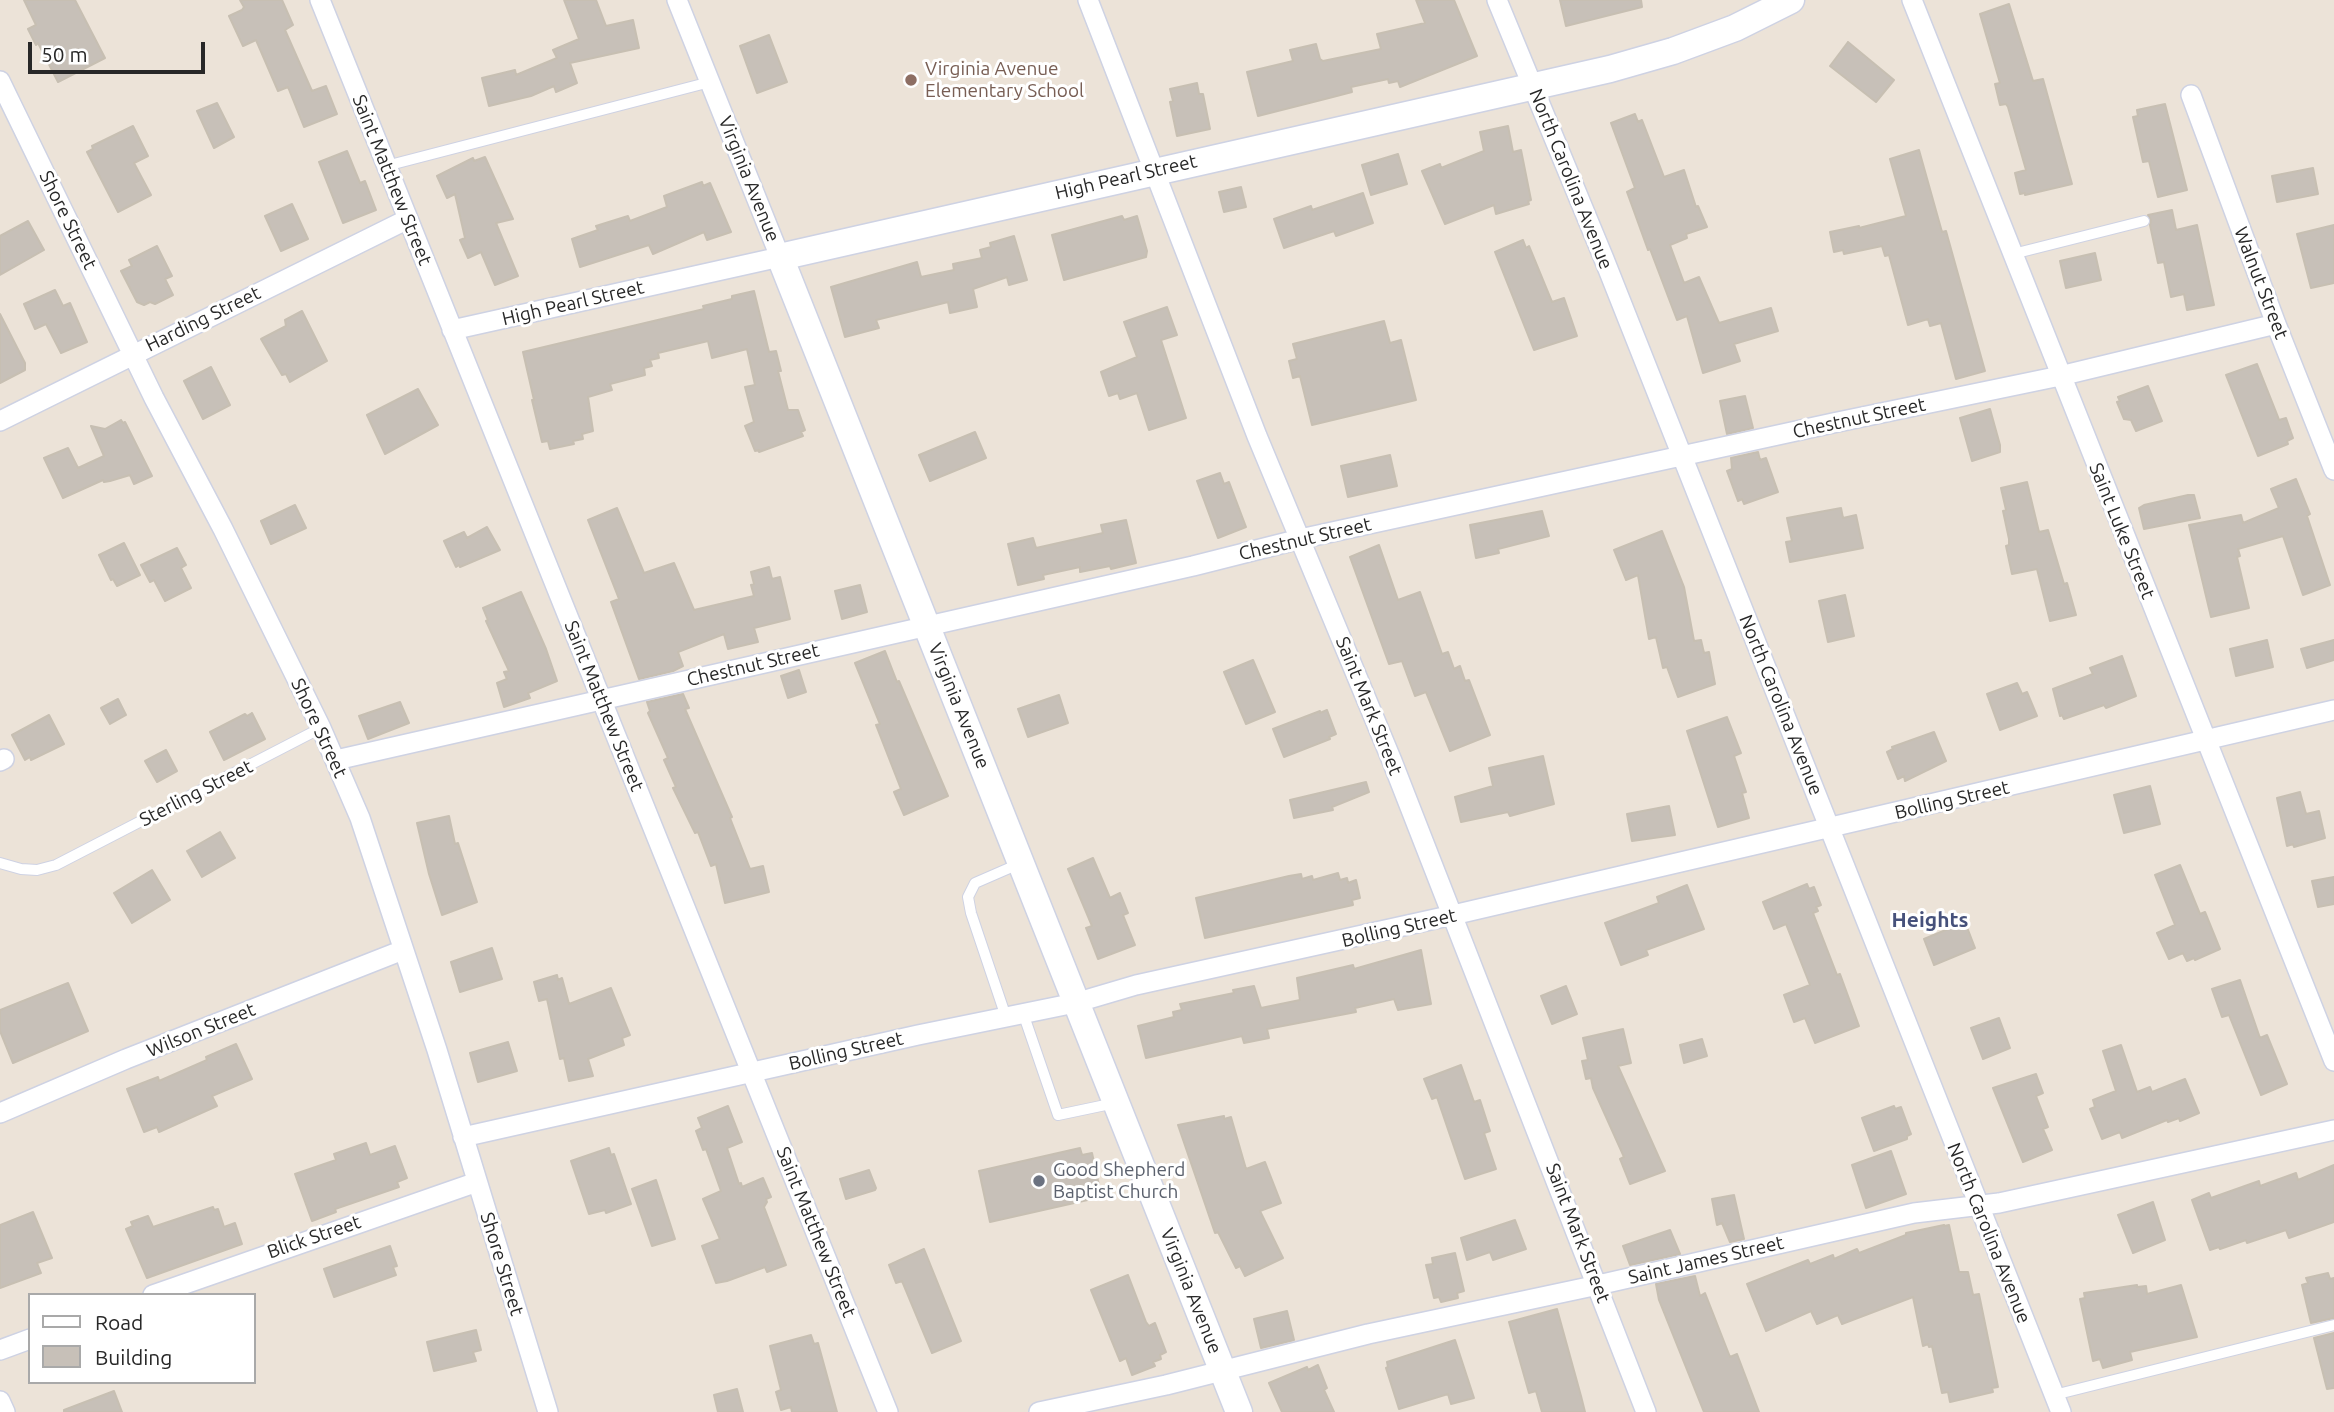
<!DOCTYPE html>
<style>
body{margin:0}
#map{position:relative;width:2334px;height:1412px;overflow:hidden;background:#ece3d8;font-family:Ubuntu,sans-serif}
canvas{display:block}
.legend{position:absolute;left:28px;top:1293px;width:228px;height:91px;box-sizing:border-box;background:#fff;border:2px solid #a9a9a9;margin:0;padding:9px 12px;list-style:none;font-size:21px;color:#282828}
.legend li{display:flex;align-items:center;gap:14px;height:35px}
.legend b{width:35px;border:2px solid #a9a9a9}
.scale{position:absolute;left:28px;top:42px;width:177px;height:32px;box-sizing:border-box;border:4px solid #282828;border-top:0;padding-left:9px;font-size:21px;line-height:24px;white-space:nowrap;color:#282828;-webkit-text-stroke:5px #fff;paint-order:stroke}
</style>
<div id="map">
<canvas width="2334" height="1412"></canvas>
<ul class="legend">
<li><b style="height:9px;background:#fff"></b>Road</li>
<li><b style="height:19px;background:#c7c0b8"></b>Building</li>
</ul>
<div class="scale">50 m</div>
</div>
<script>
const ctx = document.querySelector('canvas').getContext('2d');
ctx.lineJoin = 'round';
function paint(path, color) { ctx.fillStyle = color; ctx.fill(path, 'evenodd'); }
const shape = rows => new Path2D(rows.map(r => 'M' + r).join(''));
function trace(path, color, width, dash) { ctx.strokeStyle = color; ctx.lineWidth = width; ctx.lineCap = dash ? 'butt' : 'round'; ctx.setLineDash(dash || []); ctx.stroke(path); }
function write(font, color, halo, rows, align = 'center') {
  ctx.font = font + ' Ubuntu,sans-serif'; ctx.lineWidth = 6; ctx.setLineDash([]); ctx.textBaseline = 'middle'; ctx.strokeStyle = halo; ctx.fillStyle = color; for (const [text, x, y, turn = 0] of rows) {
    ctx.save(); ctx.translate(x, y); ctx.rotate((+turn || 0) * Math.PI / 180); ctx.textAlign = isNaN(turn) ? turn : align; if (halo) ctx.strokeText(text, 0, 0); ctx.fillText(text, 0, 0); ctx.restore();
  }
}
const building = shape([
 [24,0,75,0,105,58,58,82,38,43,36,45,28,29,36,25,24,0],
 [240,0,282,0,293,25,285,30,312,91,326,86,337,114,304,127,288,87,278,91,256,40,243,46,229,16,242,10,244,7,240,0],
 [564,0,596,0,606,26,633,20,639,48,570,63,577,83,556,92,554,86,531,96,489,106,482,78,515,70,516,75,557,58,553,50,579,39,564,0],
 [1416,0,1454,0,1477,56,1400,87,1398,81,1389,83,1388,79,1351,87,1352,92,1329,98,1258,116,1247,72,1293,61,1290,50,1316,44,1320,59,1323,61,1381,49,1377,34,1425,23,1416,0],
 [1560,0,1641,0,1642,7,1566,26,1560,0],
 [2009,4,2033,81,2043,79,2072,184,2025,195,2025,193,2020,194,2015,173,2026,170,2008,107,2006,104,2000,105,1995,84,2000,83,1980,14,2009,4],
 [769,35,787,82,757,93,740,46,769,35],
 [1848,42,1894,80,1876,102,1830,66,1848,42],
 [1197,83,1199,94,1203,94,1210,129,1177,136,1170,102,1173,101,1170,89,1197,83],
 [217,103,234,137,214,148,197,111,217,103],
 [2165,104,2187,190,2158,197,2149,161,2143,162,2133,117,2138,116,2137,110,2165,104],
 [1635,114,1638,122,1642,120,1664,177,1684,170,1696,207,1698,206,1707,227,1686,234,1687,238,1670,245,1684,283,1699,277,1719,323,1771,308,1778,331,1734,344,1740,361,1703,373,1687,316,1677,320,1650,249,1648,250,1627,192,1635,188,1611,123,1635,114],
 [133,126,148,156,134,163,151,195,118,212,87,152,93,149,92,146,133,126],
 [1508,126,1513,152,1521,150,1531,200,1528,201,1529,204,1496,214,1494,205,1445,224,1422,171,1440,164,1441,168,1484,151,1480,132,1508,126],
 [1919,150,1942,232,1946,231,1985,371,1956,379,1941,323,1930,326,1928,319,1908,325,1889,255,1885,256,1882,246,1844,254,1843,250,1834,252,1830,232,1859,226,1859,228,1906,216,1890,159,1919,150],
 [347,151,360,183,365,181,376,210,343,223,319,162,347,151],
 [1398,154,1407,184,1371,195,1362,165,1398,154],
 [485,157,513,219,496,223,518,276,495,285,481,252,468,258,460,240,465,238,455,194,447,198,437,176,473,158,474,161,485,157],
 [2313,168,2318,194,2277,202,2272,176,2313,168],
 [702,182,703,186,710,183,731,232,707,240,704,232,653,254,649,245,580,267,572,239,598,230,596,226,628,216,630,221,667,207,664,196,702,182],
 [1241,187,1246,207,1224,212,1219,192,1241,187],
 [1363,193,1373,223,1336,236,1334,231,1284,248,1274,219,1311,206,1312,210,1363,193],
 [292,204,308,239,281,251,265,216,292,204],
 [2172,210,2176,230,2197,225,2214,305,2187,310,2184,294,2171,297,2164,262,2158,263,2150,225,2151,220,2148,215,2172,210],
 [1122,216,1124,220,1137,216,1147,251,1146,257,1064,280,1052,235,1122,216],
 [28,221,44,250,0,275,0,236,28,221],
 [2334,225,2334,283,2311,288,2297,234,2334,225],
 [1014,236,1027,280,1009,285,1007,277,973,289,977,307,950,313,948,302,876,320,879,328,845,337,831,287,917,262,921,277,954,270,953,264,982,258,980,250,991,247,990,243,1014,236],
 [1523,240,1526,248,1529,246,1552,302,1564,298,1577,336,1534,350,1495,252,1523,240],
 [157,246,172,276,165,279,173,295,155,304,150,302,144,305,137,302,121,271,132,266,129,260,157,246],
 [2095,253,2101,280,2066,288,2060,261,2095,253],
 [55,290,63,306,70,303,87,342,61,353,46,324,35,329,24,304,55,290],
 [754,291,769,352,776,351,781,371,778,371,788,410,798,410,805,430,801,432,803,436,759,452,759,450,755,451,745,426,754,422,745,387,755,385,747,349,712,358,708,341,658,353,659,358,650,360,652,366,644,368,645,375,610,384,612,390,588,397,593,431,582,434,583,439,573,441,574,444,550,449,548,441,542,442,532,400,534,400,523,352,704,309,703,306,732,299,732,296,754,291],
 [1167,307,1177,335,1161,340,1186,418,1149,430,1137,393,1120,399,1118,393,1109,396,1101,372,1137,357,1124,322,1167,307],
 [302,311,327,361,290,382,286,374,282,375,261,339,286,326,285,320,302,311],
 [0,314,25,363,25,370,0,383,0,314],
 [1384,321,1390,343,1401,340,1416,400,1312,425,1300,376,1293,378,1289,361,1297,359,1293,344,1384,321],
 [2257,364,2278,417,2279,420,2286,418,2293,438,2287,441,2288,444,2258,456,2226,375,2257,364],
 [211,367,230,405,203,419,184,381,211,367],
 [2148,386,2162,421,2136,431,2131,420,2124,419,2117,402,2120,401,2118,397,2148,386],
 [418,389,438,425,385,454,367,415,418,389],
 [1745,396,1753,428,1727,434,1720,401,1745,396],
 [1990,409,2000,445,2000,452,1972,461,1960,418,1990,409],
 [121,420,123,423,125,422,152,476,134,484,130,475,110,481,104,482,103,480,63,498,44,458,68,448,78,468,104,456,91,426,105,429,121,420],
 [975,432,986,458,930,481,919,455,975,432],
 [1758,452,1760,460,1766,458,1778,492,1744,504,1742,499,1738,501,1727,471,1732,469,1731,458,1758,452],
 [1390,455,1397,486,1348,497,1341,466,1390,455],
 [1220,473,1224,484,1229,482,1246,527,1218,538,1197,481,1220,473],
 [2296,479,2310,514,2307,516,2330,585,2303,595,2283,536,2238,549,2240,556,2237,557,2249,608,2211,617,2189,525,2241,515,2243,523,2279,508,2271,489,2296,479],
 [2027,482,2039,532,2048,530,2064,584,2067,583,2076,615,2050,621,2037,569,2012,574,2006,546,2009,545,2009,539,2003,511,2006,510,2001,488,2027,482],
 [2188,495,2194,495,2200,518,2144,529,2139,508,2144,505,2188,495],
 [295,505,306,528,271,544,261,521,295,505],
 [617,508,644,573,674,563,694,610,754,596,751,585,754,584,751,572,769,567,772,579,780,577,790,619,754,628,758,642,728,649,724,634,678,652,683,666,673,671,639,679,611,602,619,599,588,520,617,508],
 [1841,508,1843,518,1856,515,1863,548,1790,562,1786,542,1792,541,1787,518,1841,508],
 [1542,511,1549,536,1498,549,1499,553,1476,558,1470,525,1542,511],
 [1126,520,1136,563,1111,569,1110,566,1080,572,1080,567,1043,575,1044,579,1018,585,1008,544,1033,538,1036,548,1103,533,1101,525,1126,520],
 [487,527,500,550,460,567,459,565,456,567,444,541,464,532,467,538,487,527],
 [1662,531,1684,587,1694,641,1701,640,1704,653,1709,652,1715,684,1678,697,1667,667,1663,668,1656,637,1649,639,1638,575,1626,580,1614,550,1662,531],
 [124,543,140,575,117,586,113,579,111,580,99,555,124,543],
 [1379,545,1398,600,1420,592,1442,654,1448,652,1454,669,1460,666,1465,681,1469,680,1490,735,1450,751,1426,692,1415,696,1402,661,1389,664,1350,557,1379,545],
 [177,548,186,565,181,568,191,588,165,601,154,580,150,582,141,565,177,548],
 [860,585,867,612,842,619,835,591,860,585],
 [521,592,546,649,557,681,528,693,530,698,504,707,497,683,507,679,504,672,509,671,486,621,488,620,483,608,521,592],
 [1845,595,1854,636,1828,642,1819,601,1845,595],
 [2267,640,2273,667,2236,676,2230,649,2267,640],
 [2334,640,2334,660,2307,668,2301,649,2334,640],
 [885,651,897,682,899,681,948,796,904,815,894,792,901,789,876,725,880,724,855,663,885,651],
 [2122,656,2136,696,2106,708,2104,705,2064,719,2062,715,2060,716,2053,689,2093,674,2090,668,2122,656],
 [1253,660,1275,712,1246,724,1224,672,1253,660],
 [799,670,806,692,788,698,781,676,799,670],
 [2017,683,2022,694,2027,692,2037,716,2000,730,1987,694,2017,683],
 [683,694,689,708,685,709,732,817,730,818,750,869,763,866,769,892,725,903,716,864,711,866,698,832,695,833,673,788,676,787,664,760,668,758,648,713,650,711,647,702,683,694],
 [1059,695,1068,723,1028,737,1018,709,1059,695],
 [118,699,126,715,110,724,101,708,118,699],
 [400,702,409,723,368,739,359,716,400,702],
 [1327,710,1336,734,1329,737,1330,739,1284,757,1273,729,1320,711,1320,713,1327,710],
 [252,713,265,739,224,760,210,732,245,714,247,716,252,713],
 [49,715,64,744,31,760,30,757,25,760,12,735,49,715],
 [1727,717,1741,753,1734,756,1746,792,1742,793,1749,818,1718,827,1687,731,1727,717],
 [1934,732,1946,761,1905,781,1904,776,1898,779,1887,752,1893,749,1892,747,1934,732],
 [166,750,177,771,157,782,145,761,166,750],
 [1543,756,1554,804,1510,816,1508,812,1461,822,1455,797,1493,786,1489,768,1543,756],
 [1366,782,1369,792,1332,807,1333,810,1294,818,1290,800,1366,782],
 [2150,786,2160,824,2124,833,2114,795,2150,786],
 [2300,792,2306,814,2319,811,2325,838,2294,847,2293,844,2287,846,2277,798,2300,792],
 [1669,806,1675,835,1632,841,1627,814,1669,806],
 [449,816,455,844,458,843,477,902,442,915,429,874,417,823,449,816],
 [220,832,235,858,202,877,187,851,220,832],
 [1093,858,1110,898,1120,893,1128,913,1123,915,1135,945,1098,959,1086,928,1092,926,1068,869,1093,858],
 [2180,865,2200,914,2205,912,2220,949,2195,960,2194,958,2187,961,2183,953,2169,959,2157,933,2175,925,2155,875,2180,865],
 [152,870,170,900,132,923,114,893,152,870],
 [1338,873,1340,880,1347,878,1348,883,1356,880,1360,898,1352,900,1353,905,1205,938,1196,898,1289,876,1301,874,1302,879,1312,876,1313,880,1338,873],
 [2334,877,2334,904,2318,907,2312,881,2334,877],
 [1807,884,1809,889,1814,887,1821,905,1816,907,1818,911,1813,913,1837,975,1840,974,1859,1026,1815,1043,1805,1018,1794,1022,1784,995,1810,985,1786,924,1774,929,1763,902,1807,884],
 [1687,885,1704,929,1646,950,1648,955,1621,965,1605,923,1659,903,1657,897,1687,885],
 [1965,922,1975,948,1934,965,1924,939,1965,922],
 [492,948,502,979,460,992,451,962,492,948],
 [1421,950,1431,1004,1398,1010,1394,999,1355,1008,1356,1012,1267,1029,1269,1038,1244,1043,1242,1036,1146,1058,1138,1026,1174,1017,1173,1012,1182,1010,1180,1004,1234,993,1233,990,1254,986,1261,1008,1300,1000,1297,978,1353,965,1354,969,1421,950],
 [557,975,558,980,562,978,569,1004,611,988,630,1035,622,1038,624,1045,588,1059,593,1076,569,1081,564,1058,560,1059,547,999,539,1001,534,982,557,975],
 [2240,980,2260,1038,2267,1035,2287,1084,2261,1095,2229,1015,2222,1017,2212,989,2240,980],
 [68,983,88,1031,13,1063,0,1031,0,1010,68,983],
 [1566,986,1577,1014,1552,1024,1541,996,1566,986],
 [1999,1018,2010,1048,1983,1059,1971,1028,1999,1018],
 [1623,1029,1631,1063,1618,1066,1665,1171,1630,1184,1620,1159,1624,1157,1593,1088,1591,1078,1586,1079,1582,1061,1588,1060,1583,1038,1623,1029],
 [1702,1039,1707,1056,1684,1063,1680,1045,1702,1039],
 [508,1042,517,1071,478,1082,470,1053,508,1042],
 [236,1044,252,1079,212,1096,217,1106,159,1132,157,1127,144,1132,127,1089,158,1077,159,1081,207,1060,206,1057,236,1044],
 [2121,1045,2137,1092,2150,1087,2152,1092,2185,1079,2199,1113,2180,1121,2179,1118,2168,1122,2167,1120,2122,1138,2120,1132,2102,1139,2090,1109,2095,1107,2093,1100,2116,1091,2103,1051,2121,1045],
 [1461,1065,1474,1102,1480,1100,1490,1131,1484,1133,1496,1169,1465,1179,1440,1106,1437,1097,1432,1099,1424,1079,1461,1065],
 [2036,1074,2043,1093,2036,1096,2048,1127,2043,1129,2052,1150,2023,1162,1993,1088,2036,1074],
 [728,1106,742,1142,727,1148,739,1184,741,1183,742,1187,763,1178,771,1197,766,1199,767,1202,764,1207,786,1265,767,1272,765,1267,727,1281,716,1283,702,1246,720,1239,703,1199,721,1191,706,1149,703,1150,696,1131,702,1128,698,1118,728,1106],
 [1894,1106,1895,1109,1901,1107,1911,1134,1907,1136,1907,1139,1874,1151,1862,1118,1894,1106],
 [1224,1116,1224,1119,1231,1117,1246,1169,1265,1162,1281,1203,1260,1211,1283,1258,1245,1276,1240,1266,1236,1268,1218,1232,1215,1233,1178,1125,1224,1116],
 [366,1143,370,1155,395,1146,407,1178,397,1182,399,1187,335,1209,336,1212,312,1221,295,1174,336,1160,334,1154,366,1143],
 [609,1148,611,1155,614,1154,631,1204,606,1213,605,1210,589,1214,571,1161,609,1148],
 [1080,1148,1082,1155,1092,1153,1100,1190,1090,1193,1092,1199,990,1222,979,1171,1080,1148],
 [1891,1151,1906,1194,1866,1208,1852,1165,1891,1151],
 [2334,1165,2334,1222,2289,1238,2286,1230,2247,1243,2246,1240,2220,1249,2219,1247,2210,1250,2192,1200,2209,1193,2211,1198,2259,1181,2260,1186,2296,1173,2298,1180,2334,1165],
 [869,1170,876,1188,875,1190,846,1199,840,1179,869,1170],
 [656,1180,675,1239,652,1246,632,1189,656,1180],
 [1734,1195,1744,1239,1730,1242,1722,1223,1717,1225,1712,1199,1734,1195],
 [2153,1202,2165,1240,2133,1253,2118,1215,2153,1202],
 [213,1207,214,1210,218,1209,224,1227,235,1223,242,1244,147,1278,126,1229,133,1226,131,1222,148,1216,153,1227,213,1207],
 [33,1212,52,1258,37,1263,41,1273,0,1288,0,1225,33,1212],
 [1515,1220,1526,1249,1493,1260,1490,1252,1467,1260,1461,1238,1515,1220],
 [1944,1225,1944,1226,1949,1225,1959,1272,1968,1272,1973,1295,1979,1294,1998,1387,1992,1388,1993,1392,1950,1402,1948,1392,1942,1393,1932,1346,1929,1347,1928,1344,1923,1346,1913,1297,1842,1324,1838,1315,1817,1324,1811,1311,1766,1331,1747,1284,1808,1260,1810,1264,1833,1255,1834,1259,1857,1249,1859,1253,1906,1235,1906,1233,1944,1225],
 [1670,1230,1680,1254,1630,1265,1623,1246,1670,1230],
 [390,1246,397,1266,393,1267,396,1275,334,1297,324,1269,390,1246],
 [924,1249,961,1341,932,1353,902,1281,896,1283,889,1265,924,1249],
 [1455,1253,1464,1291,1457,1293,1458,1298,1441,1302,1439,1297,1434,1298,1426,1265,1433,1264,1432,1258,1455,1253],
 [2328,1273,2330,1279,2334,1278,2334,1318,2311,1323,2302,1285,2308,1283,2306,1278,2328,1273],
 [1128,1275,1146,1322,1149,1326,1155,1323,1166,1352,1160,1355,1161,1359,1153,1362,1155,1366,1132,1375,1126,1358,1120,1361,1091,1290,1128,1275],
 [1695,1276,1700,1296,1705,1293,1730,1357,1737,1354,1759,1412,1704,1412,1659,1300,1656,1284,1695,1276],
 [2137,1285,2137,1287,2146,1286,2147,1294,2181,1285,2197,1337,2130,1352,2132,1360,2103,1368,2100,1359,2093,1361,2080,1299,2085,1298,2084,1293,2137,1285],
 [1557,1309,1581,1396,1585,1412,1542,1412,1536,1391,1529,1393,1518,1354,1509,1322,1557,1309],
 [1287,1311,1294,1340,1261,1348,1254,1319,1287,1311],
 [476,1330,481,1350,473,1352,476,1361,434,1371,427,1342,476,1330],
 [2334,1333,2334,1388,2327,1389,2314,1338,2334,1333],
 [811,1335,814,1344,818,1343,837,1412,792,1412,791,1407,781,1410,776,1392,781,1390,770,1346,811,1335],
 [1455,1340,1474,1398,1451,1404,1448,1394,1399,1409,1386,1368,1388,1367,1387,1362,1455,1340],
 [1318,1365,1327,1388,1324,1390,1334,1412,1282,1412,1269,1383,1307,1367,1308,1370,1318,1365],
 [737,1389,743,1412,718,1412,714,1395,737,1389],
 [114,1391,122,1412,64,1412,64,1410,114,1391]
]);
paint(building, '#c7c0b8');
trace(building, '#c7bfb2', 2);
const lane = shape([
 [386,166,710,82],
 [2013,254,2144,221],
 [0,863,21,869,37,870,56,865,321,728],
 [1023,1013,1058,1115,1115,1103],
 [1006,1017,971,913,968,897,975,883,1021,863],
 [2054,1395,2334,1325]
]);
const street = shape([
 [320,0,888,1412],
 [1088,0,1257,436,1392,761,1646,1412],
 [1497,0,1604,259,2061,1412],
 [1912,0,2334,1061],
 [0,81,154,398,223,529,321,728,360,818,437,1050,548,1412],
 [2191,95,2276,324,2334,470],
 [452,330,780,257,677,0],
 [0,421,408,219],
 [336,760,1193,566,1300,539,1833,423,2060,376,2276,324],
 [0,761,4,759],
 [0,1113,126,1059,403,950],
 [463,1137,918,1035,1075,1003,1136,985,1453,915,2334,710],
 [153,1295,477,1182],
 [0,1350,30,1339],
 [0,1401,5,1412],
 [1039,1412,1166,1385,1368,1334,1598,1285,1914,1213,1999,1203,2334,1130]
]);
const secondary = shape([
 [1239,1412,780,257,1610,69,1673,51,1735,28,1791,0]
]);
trace(lane, '#ced2e3', 12);
trace(street, '#ced2e3', 22);
trace(secondary, '#ced2e3', 29);
trace(lane, '#fff', 10);
trace(street, '#fff', 19);
trace(secondary, '#fff', 26);
for (const [x, y, r, color] of [
 [911,80,7,"#8d6e63"],
 [1039,1181,7,"#6b7280"]
]) { const dot = new Path2D(); dot.arc(x, y, r, 0, 2 * Math.PI); ctx.fillStyle = color; ctx.fill(dot); trace(dot, '#fff', 2.5); }
write('19px', '#785e54', '#fff', [
 ["Virginia Avenue",925,69],
 ["Elementary School",925,91]
], 'left');
write('19px', '#282828', '#fff', [
 ["High Pearl Street",1126,177,-13],
 ["Virginia Avenue",749,179,68],
 ["North Carolina Avenue",1571,179,68],
 ["Saint Matthew Street",392,180,68],
 ["Shore Street",68,220,64],
 ["Walnut Street",2261,283,69],
 ["High Pearl Street",573,303,-13],
 ["Harding Street",203,319,-26],
 ["Chestnut Street",1859,418,-12],
 ["Saint Luke Street",2122,531,68],
 ["Chestnut Street",1305,539,-13],
 ["Chestnut Street",753,665,-13],
 ["North Carolina Avenue",1781,705,68],
 ["Saint Matthew Street",604,706,68],
 ["Virginia Avenue",959,706,68],
 ["Saint Mark Street",1369,706,68],
 ["Shore Street",319,728,65],
 ["Sterling Street",196,793,-27],
 ["Bolling Street",1952,800,-13],
 ["Bolling Street",1399,928,-13],
 ["Wilson Street",201,1030,-22],
 ["Bolling Street",846,1051,-13],
 ["Saint Matthew Street",816,1232,68],
 ["Saint Mark Street",1578,1233,69],
 ["North Carolina Avenue",1989,1233,68],
 ["Blick Street",314,1237,-19],
 ["Saint James Street",1706,1260,-13],
 ["Shore Street",502,1264,73],
 ["Virginia Avenue",1191,1291,68]
]);
write('19px', '#5b616d', '#fff', [
 ["Good Shepherd",1053,1170],
 ["Baptist Church",1053,1192]
], 'left');
write('bold 21px', '#46517b', '#fff', [
 ["Heights",1930,920]
]);
</script>
